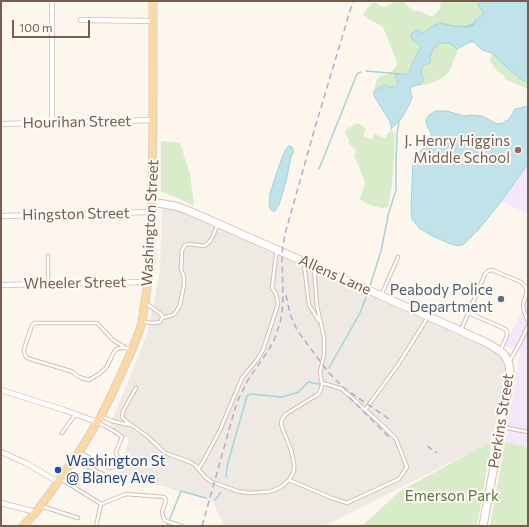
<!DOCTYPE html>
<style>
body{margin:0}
#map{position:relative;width:529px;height:527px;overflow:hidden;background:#fdf6ec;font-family:Commissioner,sans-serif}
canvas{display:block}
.frame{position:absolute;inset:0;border:2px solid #7a5c4d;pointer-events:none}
.scale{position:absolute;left:12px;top:20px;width:78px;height:18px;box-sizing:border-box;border:2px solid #7a5c4d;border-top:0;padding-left:5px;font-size:12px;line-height:14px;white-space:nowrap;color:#7a5c4d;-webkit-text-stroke:3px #fffaf3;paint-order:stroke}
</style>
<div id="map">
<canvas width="529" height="527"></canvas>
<div class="frame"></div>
<div class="scale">100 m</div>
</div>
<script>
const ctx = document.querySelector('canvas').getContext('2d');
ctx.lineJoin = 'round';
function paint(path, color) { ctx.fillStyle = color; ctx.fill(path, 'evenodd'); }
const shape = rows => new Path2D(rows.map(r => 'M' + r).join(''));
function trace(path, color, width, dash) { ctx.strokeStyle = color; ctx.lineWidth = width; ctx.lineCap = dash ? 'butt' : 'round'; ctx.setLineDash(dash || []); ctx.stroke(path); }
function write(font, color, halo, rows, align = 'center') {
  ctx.font = font + ' Commissioner,sans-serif'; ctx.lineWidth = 4; ctx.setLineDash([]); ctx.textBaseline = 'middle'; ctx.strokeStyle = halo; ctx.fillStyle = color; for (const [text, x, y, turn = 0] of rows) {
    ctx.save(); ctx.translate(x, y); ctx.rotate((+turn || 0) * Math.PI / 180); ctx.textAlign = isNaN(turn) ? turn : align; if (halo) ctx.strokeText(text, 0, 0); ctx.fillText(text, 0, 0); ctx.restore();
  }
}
paint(shape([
 [174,209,494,351,501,358,507,374,491,442,324,526,224,526,213,502,118,472,129,440,110,425,147,335,160,271,162,210]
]), '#efe9e4');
paint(shape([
 [528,106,528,214,487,195],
 [528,299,528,448,505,442,520,353,505,345]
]), '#f3e8fa');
paint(shape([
 [396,1,403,1,412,10,422,12,430,16,434,15,437,12,440,8,441,1,480,1,478,4,484,12,483,15,475,21,474,25,469,27,454,26,440,23,423,33,420,31,415,42,421,47,412,64,411,70,406,74,400,74,396,78,398,81,397,85,394,87,387,87,384,85,374,91,376,81,380,76,388,74,396,67,397,63,383,27,364,16,364,13,372,3,376,3,383,7,387,6],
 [441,43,450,43,456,48,458,50,450,70,444,77,433,82,424,85,420,85,424,79,422,76,421,70,423,66,426,65,433,49],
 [492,53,519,78,528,83,528,89,505,79,503,75,497,71,490,61],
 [358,123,362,125,366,129,364,132,364,136,368,138,371,139,373,138,374,133,382,137,385,138,391,129,395,134,392,185,388,207,382,208,373,206,364,202,360,199,365,183,358,164,354,156,356,151,349,144,349,139,346,135,345,132,347,129],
 [161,141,180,143,190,174,194,206,173,196,161,192],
 [492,441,477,526,362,526,400,491],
 [505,442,528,448,528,526,490,526]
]), '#d8ecc9');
const water = shape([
 [480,1,528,1,528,83,519,78,492,53,482,50,474,42,470,42,457,49,450,43,441,43,433,49,430,58,431,62,423,66,421,71,422,76,424,79,420,85,417,85,411,87,410,90,412,97,411,101,402,118,391,129,391,125,389,120,374,96,374,91,384,85,387,87,394,87,397,85,398,81,395,76,395,74,406,74,411,70,412,64,421,47,412,39,411,35,415,30,420,31,423,33,433,26,440,23,454,26,469,27,474,25,474,21,483,15,484,12,480,9,478,4,480,1],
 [528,106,528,164,497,207,478,230,463,245,458,246,451,244,432,236,419,228,412,219,411,207,413,158,431,141,431,133,427,126,426,120,429,115,435,111,447,111,464,116,472,115,482,116,497,124,503,123,510,118,515,109,528,106],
 [289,146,292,147,294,152,291,157,286,182,279,205,274,212,271,210,269,206,270,193,281,160,285,151,287,148,289,146]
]);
paint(water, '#bfe3e8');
trace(water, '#a5d3da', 1);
trace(shape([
 [464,27,474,24],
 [366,71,400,74],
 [319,169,357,74,361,72],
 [370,286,381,251,389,212,396,190,396,163,397,135,399,120],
 [329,368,360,313,367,295],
 [226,477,227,466,247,396,251,394,282,397,299,392,308,382,319,384],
 [215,500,221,492],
 [167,526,181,491,206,498]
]), '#a5d3da', 1.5);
const lane = shape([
 [304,264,309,305,319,321],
 [48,284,48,256],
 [381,295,385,287,398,257],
 [469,313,505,329,507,332,507,336,500,351],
 [162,318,173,315,176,312,180,305,184,285,184,277,181,269,182,250,185,245,189,244,204,246,208,243,211,240,218,224],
 [143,322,154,323,160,322,162,318,162,315,146,303],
 [461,330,485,274,488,271,492,270,521,282,526,287,527,291,523,305,524,311,528,321],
 [126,348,113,340,97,323,35,323,32,325,24,349,24,352,26,357,30,359,67,370,73,372,77,376,82,378,89,380,99,374,106,368,114,352,117,349,120,348,126,348,131,350],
 [509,362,520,343,528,326],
 [136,388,123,411,122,417,127,422,147,436,164,452,168,454,190,462,195,465,205,477,210,481,237,491,249,493,263,492,269,492,281,487,289,480,292,475,294,470,294,464,291,450,283,430,281,424,282,419,286,414,317,395,320,392,322,385,320,372,324,355,324,337,317,306,314,268],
 [365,410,398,365,428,317],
 [101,416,112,421,129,425],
 [502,427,528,432],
 [62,433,75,415],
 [79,452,99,463,110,468,115,466,117,464,118,459,116,452,122,437,117,433,105,426,98,423],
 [74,460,109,477],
 [198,469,203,462,220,430,242,378,257,360,263,350,278,304,276,294,272,288,276,255,278,251],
 [61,479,101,504,126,494,164,497,166,500,162,512,164,519,166,521,182,526],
 [289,480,332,498,347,503,399,479,407,467,396,439,380,423,342,389,333,386,322,383],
 [41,506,78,518],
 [96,526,101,504]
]);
const street = shape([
 [81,20,153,21],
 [52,123,52,1],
 [1,124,153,120],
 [1,216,152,212],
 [1,285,149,282],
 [1,390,64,410,97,422],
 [1,452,26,463,58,482],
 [1,503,36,512]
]);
const secondary = shape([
 [152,202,175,206,187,210,461,331,489,344,500,351,504,354,509,364,510,374,510,379,483,526]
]);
const primary = shape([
 [23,526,36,512,53,489,81,449,101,416,112,394,131,352,139,332,142,322,151,261,153,121,153,1]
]);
trace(lane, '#d1beb0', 4.5);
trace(street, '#d1beb0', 6);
trace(secondary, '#d6c0b0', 9);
trace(primary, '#dad1cd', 9);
trace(lane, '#fff', 2.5);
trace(street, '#fff', 4.5);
trace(secondary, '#fff', 7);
trace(primary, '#fbd9a5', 7);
trace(shape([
 [286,295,290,314,297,330,328,372,344,388,389,419],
 [349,397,390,438],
 [427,446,437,453],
 [202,526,231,423,237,402,248,380,268,351,275,338,280,323,282,314,283,298,282,252,285,234,314,131,353,1]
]), '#b9a8c9', 1.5, [6, 4]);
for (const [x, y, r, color] of [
 [518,150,4,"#8d6e63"],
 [501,299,4,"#5c6f8a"],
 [58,470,4,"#1a4fb4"]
]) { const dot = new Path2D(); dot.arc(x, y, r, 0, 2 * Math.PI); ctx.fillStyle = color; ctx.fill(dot); trace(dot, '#fffaf3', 1.5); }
write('15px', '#7a5c4d', '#fffaf3', [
 ["Hourihan Street",77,122,-1],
 ["Hingston Street",76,214,-1],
 ["Washington Street",150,223,-87],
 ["Allens Lane",335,275,24],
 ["Wheeler Street",75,283,-1],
 ["Perkins Street",501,421,-81]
]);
write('15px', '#785e54', '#fffaf3', [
 ["J. Henry Higgins",510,141],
 ["Middle School",510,158]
], 'right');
write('15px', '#4e5e75', '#fffaf3', [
 ["Peabody Police",493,290],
 ["Department",493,307]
], 'right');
write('15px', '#164399', '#fffaf3', [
 ["Washington St",66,461],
 ["@ Blaney Ave",66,478]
], 'left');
write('15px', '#537a41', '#fffaf3', [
 ["Emerson Park",452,496]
]);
</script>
